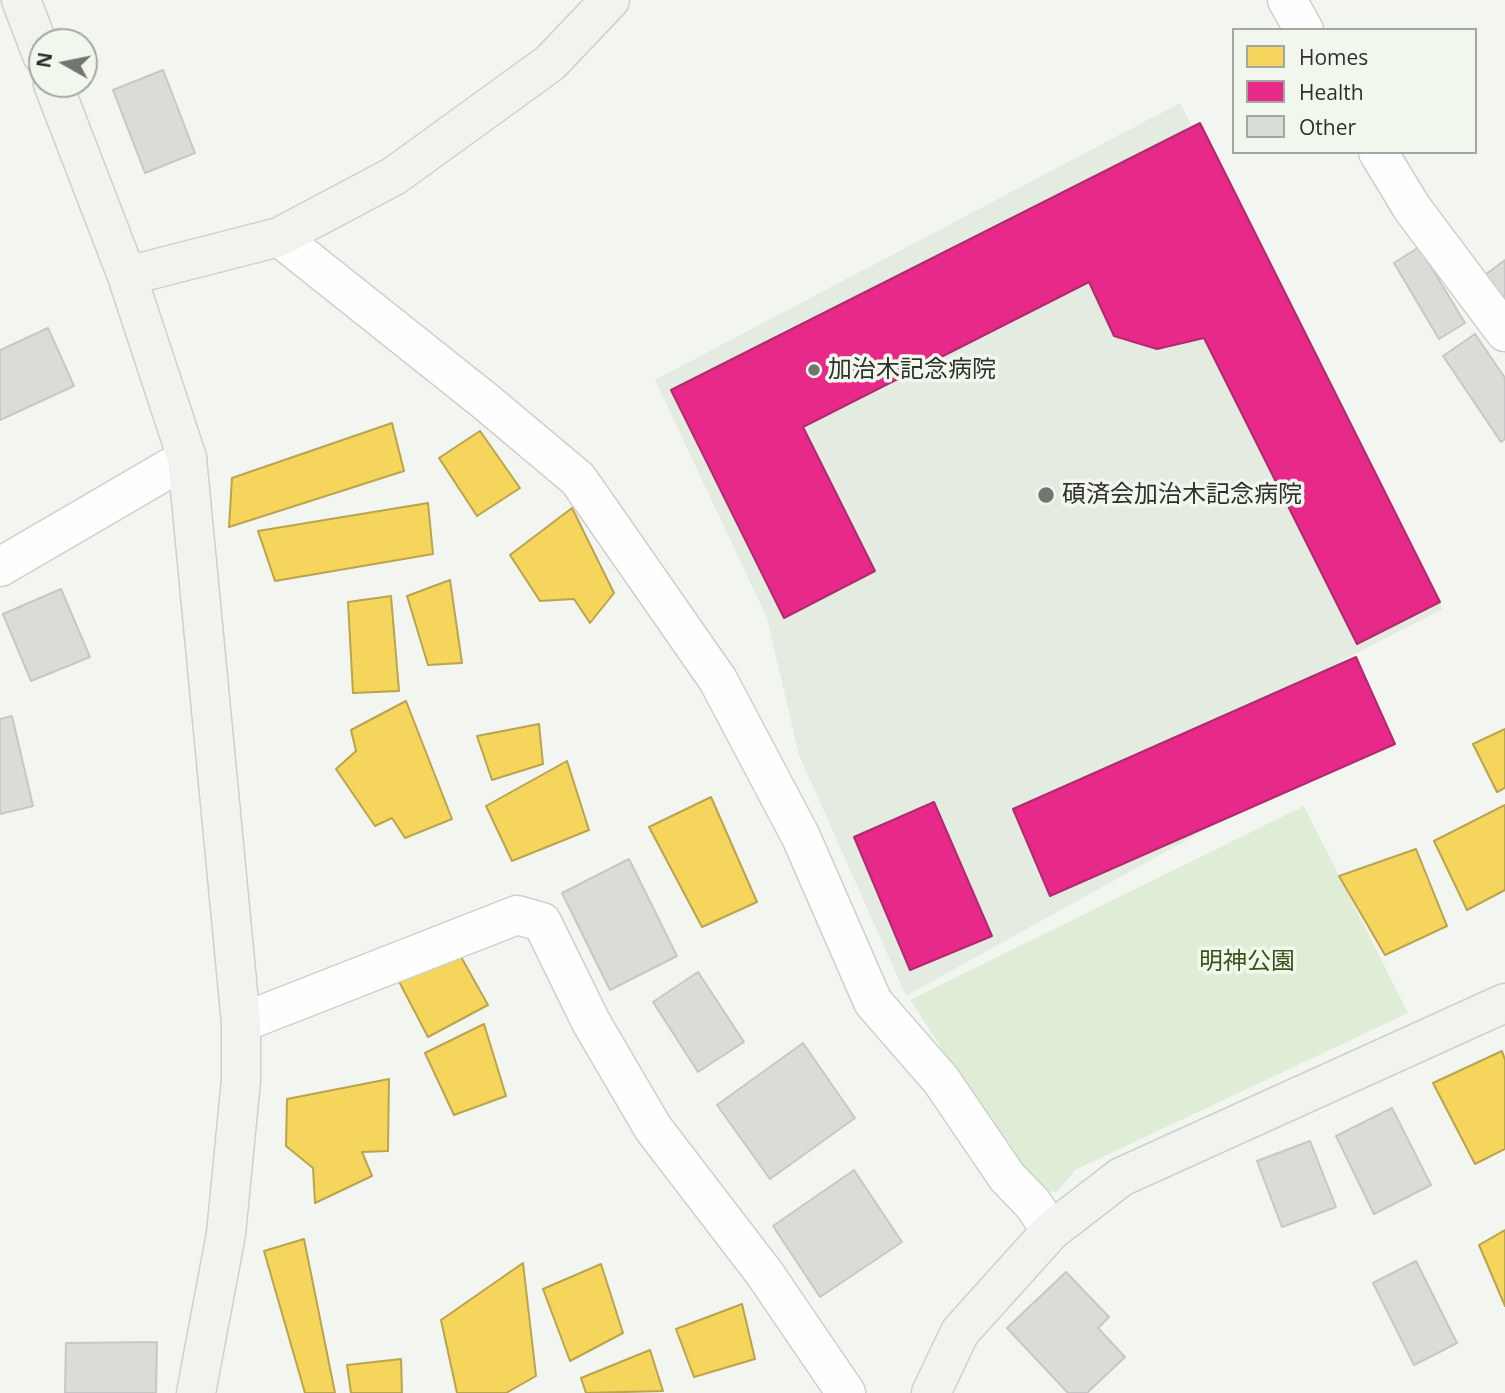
<!DOCTYPE html>
<meta charset="utf-8">
<style>
body{margin:0}
#map{position:relative;width:1505px;height:1393px;overflow:hidden;background:#f2f5f0;font-family:"Open Sans",sans-serif}
canvas{display:block}
.legend{position:absolute;left:1232px;top:28px;width:245px;height:126px;box-sizing:border-box;background:#f2f7ee;border:2px solid #a4a7a0;margin:0;padding:9px 12px;list-style:none;font-size:21px;color:#2e302c}
.legend li{display:flex;align-items:center;gap:14px;height:35px}
.legend b{width:35px;border:2px solid #a4a7a0}
.north{position:absolute;left:28px;top:28px;width:70px;height:70px;box-sizing:border-box;background:#f2f7ee;border:2px solid #a4a7a0;border-radius:50%;rotate:279deg;font-size:19px;font-weight:700;line-height:28px;text-align:center;color:#2e302c}
.north::after{content:'';display:block;margin:auto;width:24px;height:32px;background:#737571;clip-path:polygon(50% 0,100% 100%,50% 72%,0 100%)}
</style>
<div id="map">
<canvas width="1505" height="1393"></canvas>
<ul class="legend">
<li><b style="height:19px;background:#f6d55c"></b>Homes</li>
<li><b style="height:19px;background:#e7298a"></b>Health</li>
<li><b style="height:19px;background:#dadcd8"></b>Other</li>
</ul>
<div class="north">N</div>
</div>
<script>
const ctx = document.querySelector('canvas').getContext('2d');
ctx.lineJoin = 'round';
function paint(path, color) { ctx.fillStyle = color; ctx.fill(path, 'evenodd'); }
const shape = rows => new Path2D(rows.map(r => 'M' + r).join(''));
function trace(path, color, width, dash) { ctx.strokeStyle = color; ctx.lineWidth = width; ctx.lineCap = dash ? 'butt' : 'round'; ctx.setLineDash(dash || []); ctx.stroke(path); }
function write(font, color, halo, rows, align = 'center') {
  ctx.font = font + ' "Open Sans","Noto Sans JP",sans-serif'; ctx.lineWidth = 7; ctx.setLineDash([]); ctx.textBaseline = 'middle'; ctx.strokeStyle = halo; ctx.fillStyle = color; for (const [text, x, y, turn = 0] of rows) {
    ctx.save(); ctx.translate(x, y); ctx.rotate((+turn || 0) * Math.PI / 180); ctx.textAlign = isNaN(turn) ? turn : align; if (halo) ctx.strokeText(text, 0, 0); ctx.fillText(text, 0, 0); ctx.restore();
  }
}
paint(shape([
 [1180,103,1443,609,1341,661,1376,735,906,996,799,755,767,618,655,380]
]), '#e4ebe0');
paint(shape([
 [1304,806,1408,1013,1075,1170,1057,1192,1036,1192,910,1000]
]), '#e0edd6');
const homes = shape([
 [392,423,404,471,229,527,232,478,392,423],
 [480,431,520,488,477,516,439,458,480,431],
 [428,503,433,554,275,581,258,531,428,503],
 [572,508,614,593,590,623,574,599,540,601,510,555,572,508],
 [450,580,462,663,428,665,407,596,450,580],
 [391,596,399,691,353,693,348,602,391,596],
 [406,701,452,819,405,838,392,818,375,826,336,769,356,751,351,730,406,701],
 [539,724,543,764,492,780,477,736,539,724],
 [1505,729,1505,788,1497,792,1473,744,1505,729],
 [567,761,589,830,512,861,486,806,567,761],
 [711,797,757,902,702,927,649,827,711,797],
 [1505,805,1505,890,1467,910,1434,841,1505,805],
 [1416,849,1447,926,1385,955,1339,876,1416,849],
 [456,948,488,1005,428,1037,394,972,456,948],
 [484,1024,506,1096,454,1115,425,1053,484,1024],
 [1502,1051,1505,1060,1505,1149,1475,1164,1433,1083,1502,1051],
 [389,1079,388,1151,362,1152,372,1176,315,1203,313,1168,286,1146,287,1099,389,1079],
 [1505,1230,1505,1306,1479,1245,1505,1230],
 [304,1239,335,1393,305,1393,264,1251,304,1239],
 [523,1263,536,1376,506,1393,457,1393,441,1320,523,1263],
 [601,1264,623,1333,570,1361,543,1289,601,1264],
 [742,1304,755,1359,694,1377,676,1329,742,1304],
 [650,1350,663,1391,586,1393,581,1378,650,1350],
 [401,1359,402,1393,351,1393,347,1365,401,1359]
]);
paint(homes, '#f6d55c');
trace(homes, '#baa44e', 2);
const health = shape([
 [1200,123,1440,602,1357,644,1204,338,1157,349,1114,336,1089,282,803,427,875,571,784,618,671,390,1200,123],
 [1356,657,1395,744,1050,896,1013,809,1356,657],
 [934,802,992,936,910,970,854,837,934,802]
]);
paint(health, '#e7298a');
trace(health, '#b02b6e', 2);
const building = shape([
 [163,70,195,153,145,173,113,90,163,70],
 [1419,247,1465,323,1439,339,1394,263,1419,247],
 [1505,260,1505,302,1485,275,1505,260],
 [48,328,74,386,0,420,0,350,48,328],
 [1475,334,1505,378,1505,439,1501,442,1443,356,1475,334],
 [61,589,90,657,31,681,3,614,61,589],
 [12,716,33,806,0,814,0,719,12,716],
 [629,859,677,956,610,990,562,893,629,859],
 [698,972,744,1042,698,1072,653,1002,698,972],
 [803,1043,855,1118,770,1179,717,1105,803,1043],
 [1392,1108,1431,1185,1374,1214,1336,1136,1392,1108],
 [1310,1141,1336,1207,1282,1227,1257,1161,1310,1141],
 [854,1170,902,1242,820,1297,773,1226,854,1170],
 [1416,1261,1457,1343,1414,1365,1373,1283,1416,1261],
 [1066,1272,1109,1317,1098,1328,1125,1357,1087,1393,1068,1393,1007,1328,1066,1272],
 [157,1342,156,1393,65,1393,66,1343,157,1342]
]);
paint(building, '#dadcd8');
trace(building, '#c7c8c5', 2);
const street = shape([
 [1287,0,1304,30],
 [1378,152,1412,208,1505,332],
 [279,237,485,401,578,479,718,680,801,837,873,1002,941,1080,1007,1177,1033,1204,1051,1231],
 [0,567,187,458],
 [241,1023,517,915,542,922,591,1022,653,1128,765,1274,846,1393]
]);
const secondary = shape([
 [21,0,42,55],
 [53,84,127,276,187,458,241,1023,241,1080,226,1234,196,1393],
 [127,276,279,237,394,176,550,63,610,0],
 [931,1393,960,1332,1051,1231,1121,1177,1505,1003]
]);
trace(street, '#ced0cc', 41);
trace(secondary, '#ced0cc', 41);
trace(street, '#fdfefd', 38);
trace(secondary, '#f1f3ef', 38);
for (const [x, y, r, color] of [
 [814,370,7,"#737571"],
 [1046,495,9,"#737571"]
]) { const dot = new Path2D(); dot.arc(x, y, r, 0, 2 * Math.PI); ctx.fillStyle = color; ctx.fill(dot); trace(dot, '#f2f7ee', 2.5); }
write('24px', '#2e302c', '#f2f7ee', [
 ["加治木記念病院",828,370],
 ["碩済会加治木記念病院",1062,495]
], 'left');
write('24px', '#375516', '#f2f7ee', [
 ["明神公園",1247,962]
]);
</script>
